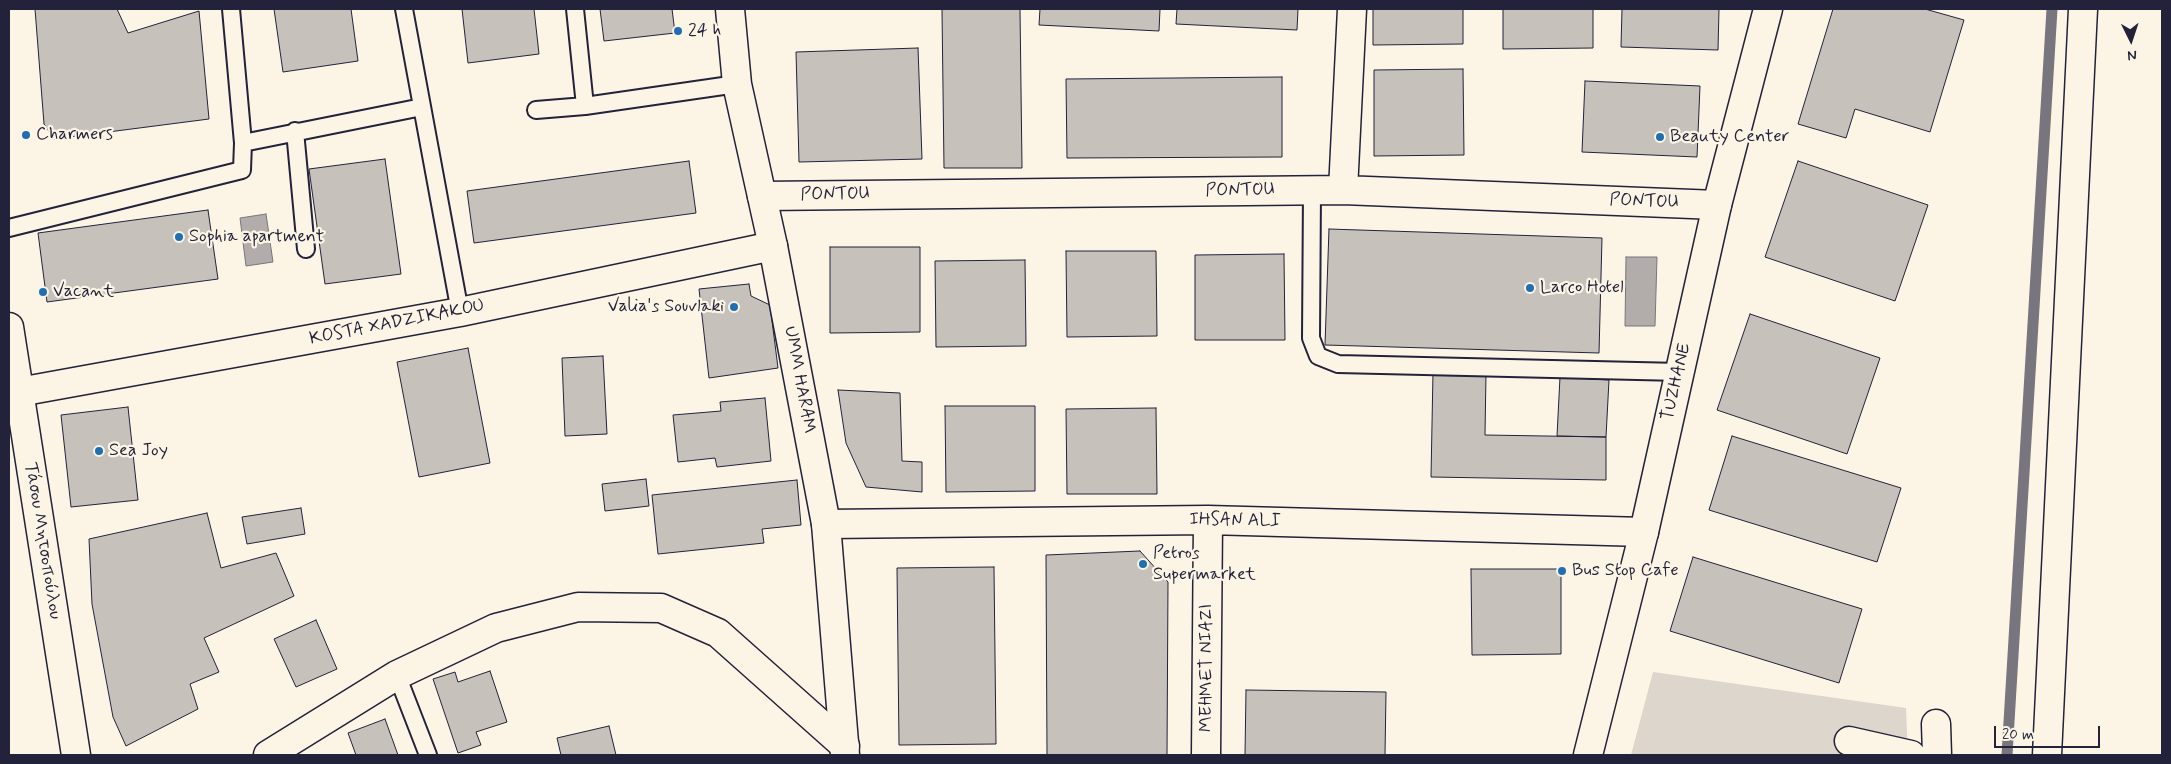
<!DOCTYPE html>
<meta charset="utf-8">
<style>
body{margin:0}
#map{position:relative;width:2171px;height:764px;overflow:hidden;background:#fcf5e5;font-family:Mynerve,sans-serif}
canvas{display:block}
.frame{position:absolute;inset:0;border:10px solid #22223b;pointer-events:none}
.north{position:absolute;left:2106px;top:15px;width:50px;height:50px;-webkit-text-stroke:4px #fcf5e5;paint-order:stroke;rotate:176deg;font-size:14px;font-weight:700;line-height:20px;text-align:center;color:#22223b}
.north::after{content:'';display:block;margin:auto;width:18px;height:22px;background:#22223b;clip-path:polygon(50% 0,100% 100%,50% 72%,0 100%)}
.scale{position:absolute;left:1994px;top:726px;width:106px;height:22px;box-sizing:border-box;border:2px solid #22223b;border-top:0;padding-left:6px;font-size:15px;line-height:18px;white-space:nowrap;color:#22223b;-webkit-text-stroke:4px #fcf5e5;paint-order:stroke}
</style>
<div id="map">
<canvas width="2171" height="764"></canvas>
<div class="frame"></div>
<div class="north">N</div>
<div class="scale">20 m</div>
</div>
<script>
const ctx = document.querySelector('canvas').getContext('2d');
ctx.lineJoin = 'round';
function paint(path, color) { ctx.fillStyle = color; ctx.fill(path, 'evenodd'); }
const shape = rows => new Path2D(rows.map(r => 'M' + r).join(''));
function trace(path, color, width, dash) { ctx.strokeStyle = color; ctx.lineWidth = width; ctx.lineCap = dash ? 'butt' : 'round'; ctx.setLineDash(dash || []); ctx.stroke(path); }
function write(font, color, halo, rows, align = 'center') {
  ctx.font = font + ' Mynerve,sans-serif'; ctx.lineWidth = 4.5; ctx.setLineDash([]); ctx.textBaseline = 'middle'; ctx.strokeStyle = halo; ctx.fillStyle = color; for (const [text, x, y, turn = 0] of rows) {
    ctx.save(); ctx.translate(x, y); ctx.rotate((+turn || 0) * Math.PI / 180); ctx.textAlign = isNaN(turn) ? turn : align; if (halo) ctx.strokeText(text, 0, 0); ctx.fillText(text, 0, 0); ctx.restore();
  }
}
paint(shape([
 [1653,672,1906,708,1908,755,1631,755]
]), '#dcd6cc');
const water = shape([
 [266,214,273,262,246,266,240,218,266,214],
 [1626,257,1657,257,1655,326,1625,326,1626,257]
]);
paint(water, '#b2adab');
trace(water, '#78757e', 1);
trace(shape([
 [2007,755,2052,9]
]), '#78757e', 11);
const building = shape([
 [35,9,117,9,128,33,199,11,209,119,54,139,44,124,35,9],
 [274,9,351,9,358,61,283,72,274,9],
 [462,9,534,9,539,54,468,63,462,9],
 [600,9,672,9,675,33,604,41,600,9],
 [942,9,1020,9,1022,168,944,168,942,9],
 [1040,9,1160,9,1159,31,1039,25,1040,9],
 [1177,9,1298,9,1297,30,1176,24,1177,9],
 [1373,9,1463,9,1463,44,1373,45,1373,9],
 [1503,9,1593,9,1593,48,1503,49,1503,9],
 [1622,9,1719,9,1718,50,1621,47,1622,9],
 [1833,9,1925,9,1964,20,1930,132,1855,109,1846,138,1798,124,1833,9],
 [918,48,922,159,799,162,796,52,918,48],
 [1463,69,1464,155,1374,156,1374,70,1463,69],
 [1282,77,1282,157,1067,158,1066,79,1282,77],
 [1585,81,1700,86,1697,157,1582,152,1585,81],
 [385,159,401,274,325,284,309,169,385,159],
 [689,161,696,213,474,243,467,191,689,161],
 [1798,161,1928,205,1895,301,1765,257,1798,161],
 [208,210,218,279,47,302,38,233,208,210],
 [1329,229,1602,238,1599,353,1325,345,1329,229],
 [830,247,920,247,920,332,830,333,830,247],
 [1066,251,1156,251,1157,336,1067,337,1066,251],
 [1284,254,1285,340,1195,340,1195,255,1284,254],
 [1025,260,1026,346,936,347,935,261,1025,260],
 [749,284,751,296,770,305,778,368,709,378,699,289,749,284],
 [1750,314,1880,358,1847,454,1717,410,1750,314],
 [468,348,490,463,419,477,397,362,468,348],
 [603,356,607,434,565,436,562,358,603,356],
 [1433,372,1486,373,1485,435,1606,437,1606,480,1431,477,1433,372],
 [1560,377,1609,380,1606,437,1557,436,1560,377],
 [838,390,900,393,902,461,922,462,922,492,866,487,846,443,838,390],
 [765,398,771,461,717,467,715,458,678,462,673,415,721,411,720,402,765,398],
 [945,406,1035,406,1035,491,946,492,945,406],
 [128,407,138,500,71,507,61,415,128,407],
 [1156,408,1157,494,1067,494,1066,409,1156,408],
 [1732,436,1901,488,1877,562,1709,510,1732,436],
 [646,479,649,506,605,511,602,484,646,479],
 [797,480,801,525,762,529,764,543,658,554,652,495,797,480],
 [301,508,305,534,247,544,242,517,301,508],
 [207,513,221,568,276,553,294,596,204,638,219,672,190,684,198,709,126,746,113,717,92,604,89,539,207,513],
 [1140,551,1168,582,1167,755,1047,755,1046,555,1140,551],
 [1693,557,1862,609,1839,683,1670,631,1693,557],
 [994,567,996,744,899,745,897,568,994,567],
 [1471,569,1561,569,1561,654,1472,655,1471,569],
 [316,620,337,669,296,687,274,639,316,620],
 [490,671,507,722,476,732,481,745,458,753,433,679,455,672,458,682,490,671],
 [1246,690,1386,692,1385,755,1245,755,1246,690],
 [385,719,398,755,356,755,348,733,385,719],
 [609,726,616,755,561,755,557,738,609,726]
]);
paint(building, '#c6c1bb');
trace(building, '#22223b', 1);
const lane = shape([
 [404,9,460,312],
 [575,9,585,106],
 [536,110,585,106,737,84],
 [295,131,306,249],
 [243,143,422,107],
 [1312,191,1311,338,1318,356,1338,364,1680,372],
 [9,228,242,170,243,143,231,9],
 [397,675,428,755]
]);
const street = shape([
 [1343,190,1352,9],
 [762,196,1343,190,1717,205],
 [19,392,460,312,773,246],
 [826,524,1208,520,1644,532],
 [1936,724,1937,755],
 [1849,741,1911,755],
 [268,755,397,675,496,628,578,607,661,608,718,633,845,746],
 [1206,755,1208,520],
 [2047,755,2083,9]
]);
const secondary = shape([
 [730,9,737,84,773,246,826,524,845,755],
 [9,327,76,755],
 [1588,755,1644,532,1717,205,1768,9]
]);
trace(lane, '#22223b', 20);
trace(street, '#22223b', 31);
trace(secondary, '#22223b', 31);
trace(lane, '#fcf5e5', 16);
trace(street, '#fcf5e5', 28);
trace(secondary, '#fcf5e5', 28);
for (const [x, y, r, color] of [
 [678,31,5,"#1f6fb2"],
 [26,135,5,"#1f6fb2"],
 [1660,137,5,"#1f6fb2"],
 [179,237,5,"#1f6fb2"],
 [1530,288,5,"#1f6fb2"],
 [43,292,5,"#1f6fb2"],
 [734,307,5,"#1f6fb2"],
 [99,451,5,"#1f6fb2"],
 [1143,564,5,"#1f6fb2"],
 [1562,571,5,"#1f6fb2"]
]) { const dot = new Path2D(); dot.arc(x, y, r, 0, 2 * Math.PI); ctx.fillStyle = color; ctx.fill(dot); trace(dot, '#fcf5e5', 2); }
write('18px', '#22223b', '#fcf5e5', [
 ["24 h",688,31],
 ["Charmers",36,135],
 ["Beauty Center",1670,137],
 ["Sophia apartment",189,237],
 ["Larco Hotel",1540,288],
 ["Vacant",53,292],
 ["Valia's Souvlaki",724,307,"right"],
 ["Sea Joy",109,451],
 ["Petros",1153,554],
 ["Supermarket",1153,575],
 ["Bus Stop Cafe",1572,571]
], 'left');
write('18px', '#22223b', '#fcf5e5', [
 ["PONTOU",1240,191,-1],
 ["PONTOU",835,195,-1],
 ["PONTOU",1644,202,2],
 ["KOSTA XADZIKAKOU",397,323,-11],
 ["UMM HARAM",799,380,79],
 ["TUZHANE",1677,382,-77],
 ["IHSAN ALI",1235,521,1],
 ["Τάσου Μητσοπούλου",42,541,81],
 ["MEHMET NIAZI",1207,668,-90]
]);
</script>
